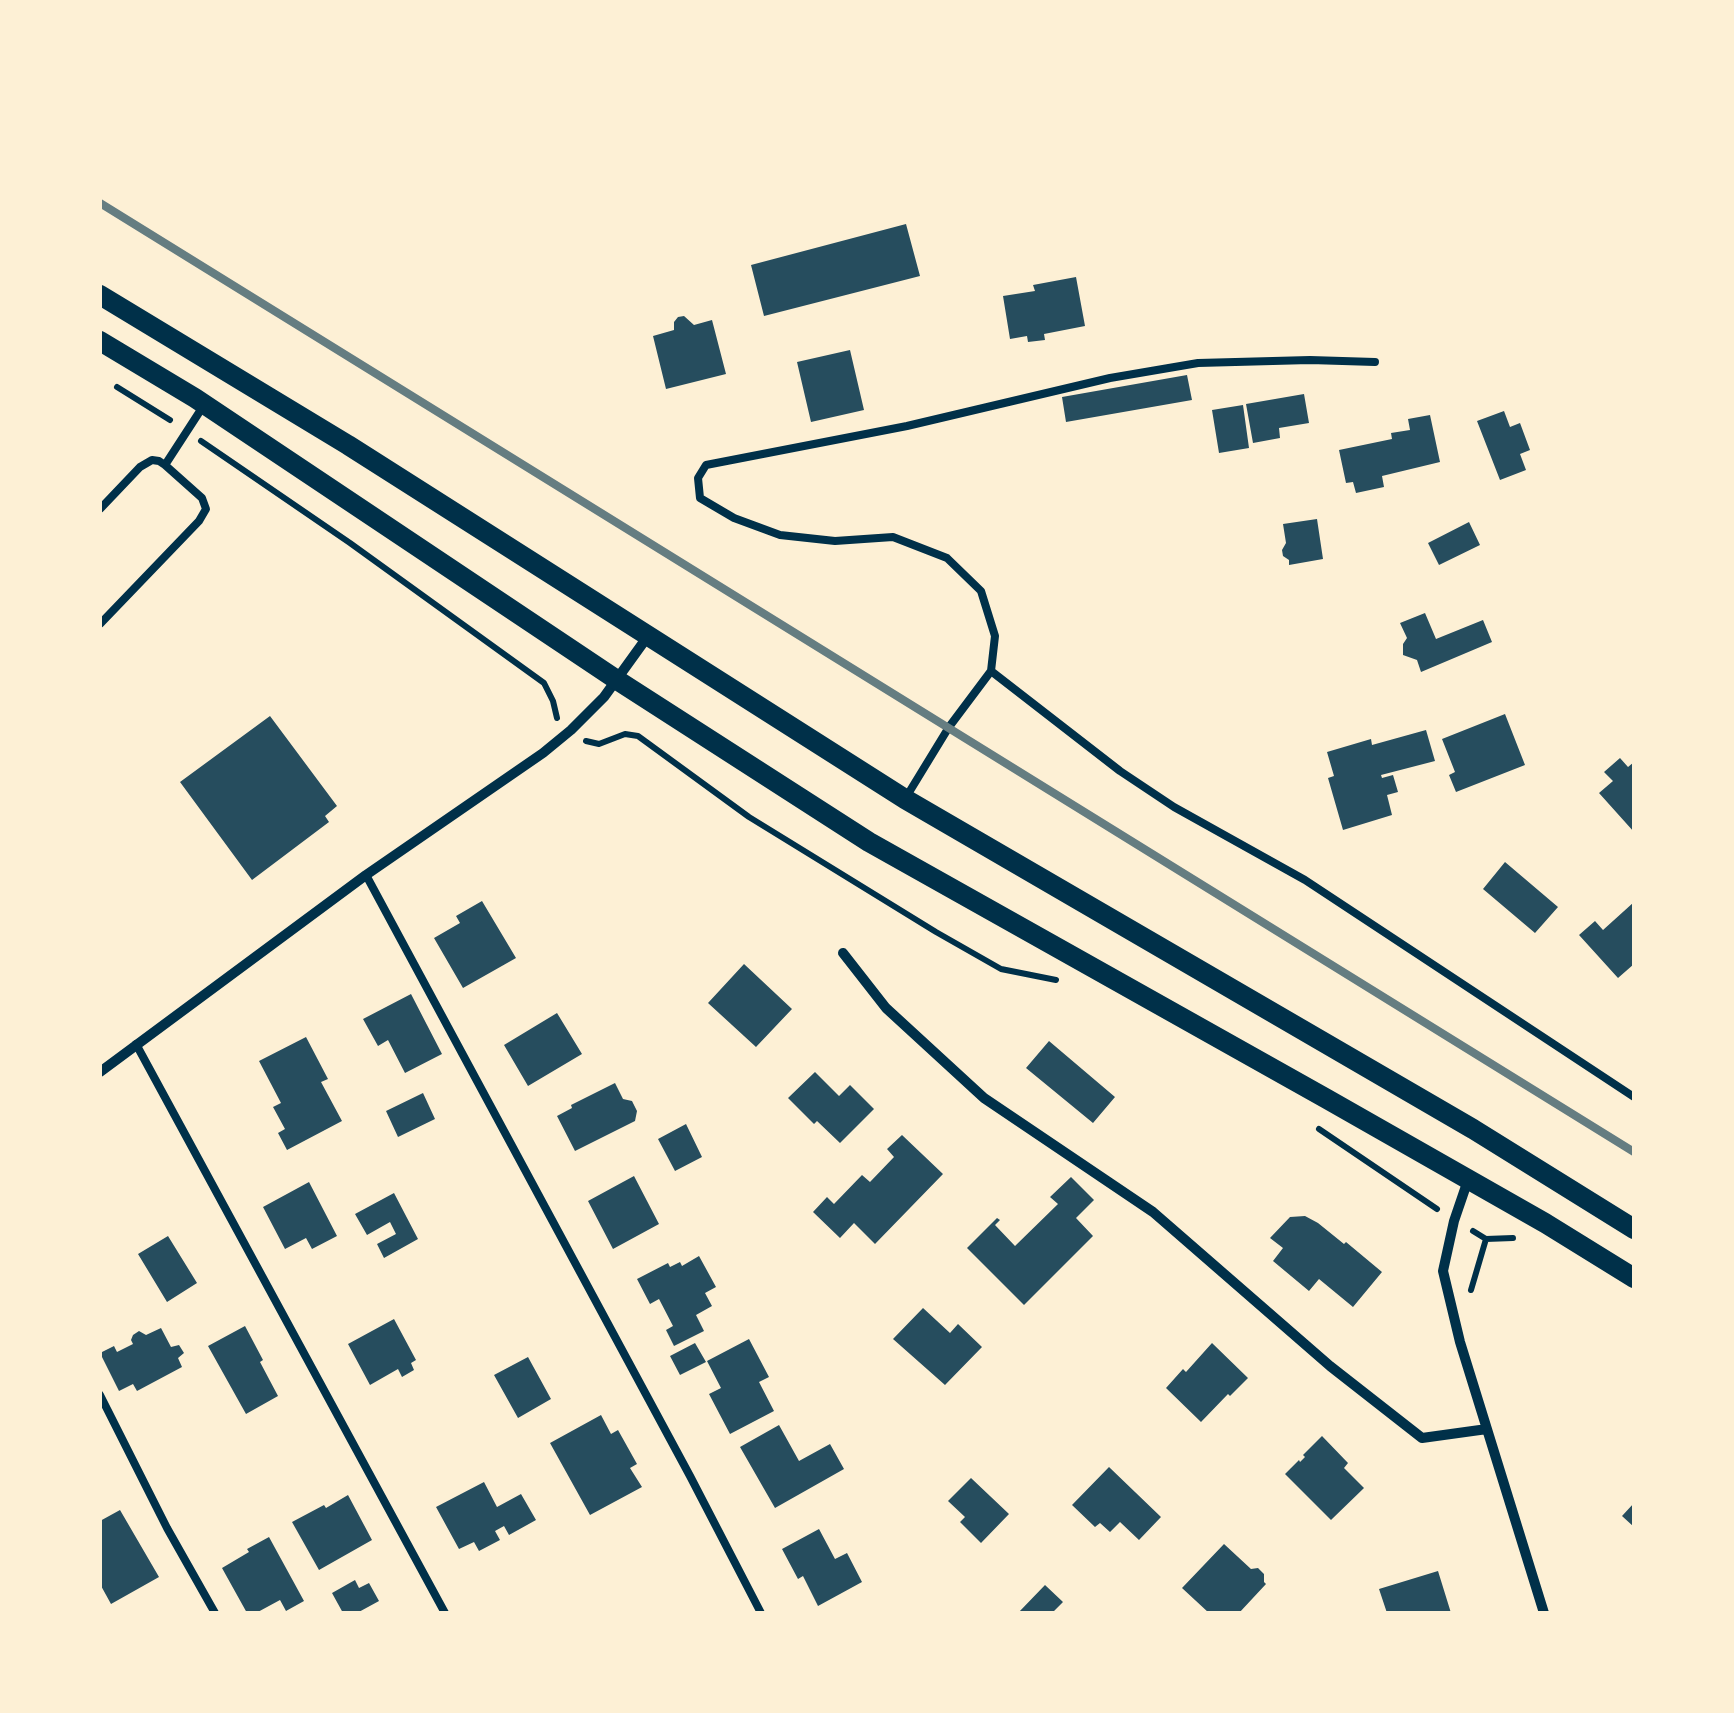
<!DOCTYPE html>
<style>
body{margin:0}
#map{position:relative;width:1734px;height:1713px;overflow:hidden;background:#fdf0d5;font-family:"Exo 2",sans-serif}
canvas{display:block}
.frame{position:absolute;inset:0;border:102px solid #fdf0d5;pointer-events:none}
</style>
<div id="map">
<canvas width="1734" height="1713"></canvas>
<div class="frame"></div>
</div>
<script>
const ctx = document.querySelector('canvas').getContext('2d');
ctx.lineJoin = 'round';
function paint(path, color) { ctx.fillStyle = color; ctx.fill(path, 'evenodd'); }
const shape = rows => new Path2D(rows.map(r => 'M' + r).join(''));
function trace(path, color, width, dash) { ctx.strokeStyle = color; ctx.lineWidth = width; ctx.lineCap = dash ? 'butt' : 'round'; ctx.setLineDash(dash || []); ctx.stroke(path); }
paint(shape([
 [906,224,920,276,764,316,751,265],
 [1076,277,1085,326,1044,334,1045,340,1028,342,1027,336,1010,339,1003,296,1035,291,1033,285],
 [684,316,694,325,712,320,726,374,666,389,653,336,674,330,674,322,678,317],
 [850,350,864,410,811,422,797,362],
 [1187,375,1192,400,1066,422,1062,397],
 [1304,394,1309,423,1279,428,1280,438,1253,443,1246,404],
 [1243,405,1249,448,1219,453,1212,410],
 [1504,411,1510,427,1520,423,1530,450,1520,454,1526,470,1500,480,1477,421],
 [1430,415,1440,462,1382,476,1384,487,1356,493,1353,482,1346,483,1339,450,1392,439,1391,433,1410,430,1408,419],
 [1317,519,1323,559,1289,565,1289,560,1283,556,1282,550,1286,543,1283,524],
 [1469,522,1480,545,1439,565,1428,543],
 [1425,613,1436,639,1483,620,1492,642,1421,672,1417,660,1403,655,1403,644,1407,638,1400,623],
 [1505,714,1525,765,1456,792,1449,775,1455,772,1442,739],
 [270,716,337,806,325,816,329,822,252,880,180,782],
 [1426,730,1435,761,1381,775,1382,778,1393,775,1398,792,1387,795,1392,815,1343,830,1328,778,1334,776,1327,752,1371,739,1372,745],
 [1620,758,1628,767,1634,762,1634,832,1599,793,1613,781,1604,772],
 [1505,862,1558,907,1535,933,1483,889],
 [482,901,516,958,463,988,434,938,460,923,456,916],
 [1634,902,1634,964,1618,978,1579,935,1595,921,1603,930],
 [744,964,792,1009,756,1047,708,1003],
 [411,994,442,1054,405,1073,388,1040,378,1046,363,1019],
 [557,1013,582,1054,528,1086,504,1045],
 [306,1037,328,1079,321,1082,342,1121,287,1150,278,1133,285,1129,273,1107,281,1103,259,1061],
 [1049,1041,1115,1097,1093,1123,1026,1068],
 [815,1072,839,1096,850,1085,874,1109,840,1143,817,1121,814,1124,788,1098],
 [615,1083,623,1099,632,1101,637,1111,635,1121,575,1151,557,1116,572,1108,571,1105],
 [423,1093,435,1119,398,1137,386,1111],
 [686,1124,702,1157,675,1171,658,1139],
 [902,1135,943,1174,875,1244,854,1223,840,1238,813,1212,827,1197,834,1204,862,1175,870,1182,894,1157,887,1149],
 [634,1176,659,1224,613,1249,588,1201],
 [1071,1177,1094,1200,1076,1218,1093,1236,1024,1305,967,1248,997,1218,1000,1220,995,1225,1015,1246,1058,1204,1050,1197],
 [309,1182,337,1236,312,1249,306,1238,285,1249,263,1207],
 [394,1193,418,1239,384,1258,377,1244,396,1234,390,1222,367,1235,355,1214],
 [1305,1216,1318,1223,1344,1244,1346,1242,1382,1272,1353,1307,1319,1279,1309,1291,1273,1261,1283,1248,1270,1238,1290,1217],
 [168,1236,197,1283,167,1302,138,1254],
 [699,1256,716,1287,705,1293,712,1306,696,1315,704,1331,674,1346,666,1330,673,1326,659,1299,650,1304,637,1279,668,1263,670,1267,680,1262,682,1266],
 [923,1308,950,1333,958,1324,982,1347,945,1385,893,1339],
 [394,1319,416,1360,411,1363,414,1370,402,1377,398,1369,370,1385,348,1344],
 [245,1326,263,1360,260,1362,278,1396,246,1414,208,1346],
 [161,1328,171,1347,179,1345,184,1353,178,1358,182,1367,137,1391,133,1384,119,1391,100,1353,114,1346,117,1352,133,1344,131,1340,133,1335,139,1331,146,1335],
 [749,1339,769,1377,759,1382,774,1411,730,1434,709,1394,721,1388,707,1361],
 [695,1343,706,1362,680,1375,670,1356],
 [1212,1343,1248,1378,1230,1396,1228,1394,1201,1422,1166,1388,1183,1369,1186,1372],
 [528,1357,551,1399,518,1418,494,1375],
 [601,1415,611,1434,618,1430,637,1464,630,1468,642,1487,590,1515,550,1443],
 [779,1425,799,1461,830,1444,844,1469,775,1508,740,1447],
 [1322,1436,1348,1463,1344,1468,1364,1488,1331,1520,1285,1474,1299,1460,1300,1462,1305,1457,1303,1455],
 [1109,1467,1161,1517,1139,1540,1120,1522,1110,1532,1100,1523,1095,1527,1072,1505],
 [971,1478,1009,1514,981,1543,960,1522,965,1517,948,1501],
 [484,1482,497,1507,521,1494,536,1520,509,1535,504,1526,495,1531,500,1540,479,1551,474,1542,459,1549,436,1507],
 [348,1495,372,1540,319,1570,292,1522,324,1505,326,1508],
 [1634,1503,1634,1527,1622,1516],
 [120,1510,159,1577,111,1604,100,1584,100,1521],
 [819,1529,835,1559,847,1553,862,1582,818,1606,803,1576,798,1579,782,1549],
 [269,1537,304,1601,286,1611,280,1600,256,1613,247,1613,222,1568,249,1552,247,1549],
 [1224,1544,1251,1569,1258,1568,1264,1574,1264,1582,1266,1584,1239,1613,1209,1613,1182,1588],
 [1438,1571,1451,1613,1387,1613,1379,1589],
 [355,1580,359,1588,369,1583,379,1601,357,1613,343,1613,332,1593],
 [1045,1585,1063,1602,1052,1613,1018,1613]
]), '#264d5e');
trace(shape([
 [117,387,170,420],
 [201,441,350,543,544,683,553,701,557,718],
 [586,741,599,744,625,734,638,736,749,817,936,932,1001,969,1056,980],
 [1319,1129,1437,1209],
 [1473,1231,1486,1239,1513,1238],
 [1471,1290,1486,1239]
]), '#003049', 6);
trace(shape([
 [165,465,202,408],
 [100,509,140,467,152,460,159,461,165,465,202,498,206,509,199,521,100,624],
 [991,671,1120,771,1174,807,1305,880,1634,1097],
 [905,799,949,727,991,671,995,636,981,591,947,558,893,537,835,541,780,535,734,518,700,498,698,478,706,465,907,426,1110,378,1198,363,1310,360,1375,362],
 [366,875,690,1476,761,1613],
 [136,1044,445,1613],
 [100,1395,167,1528,215,1613]
]), '#003049', 8);
trace(shape([
 [843,953,886,1008,984,1098,1153,1212,1330,1366,1422,1438,1487,1429],
 [100,1072,366,875,543,753,571,730,604,697,648,636],
 [1468,1180,1454,1221,1443,1271,1460,1342,1544,1613]
]), '#003049', 10);
trace(shape([
 [100,295,348,445,905,799,1473,1129,1634,1229],
 [100,341,195,398,617,680,869,842,1327,1099,1545,1223,1634,1278]
]), '#003049', 20);
trace(shape([
 [100,203,1634,1152]
]), '#657d81', 8);
</script>
